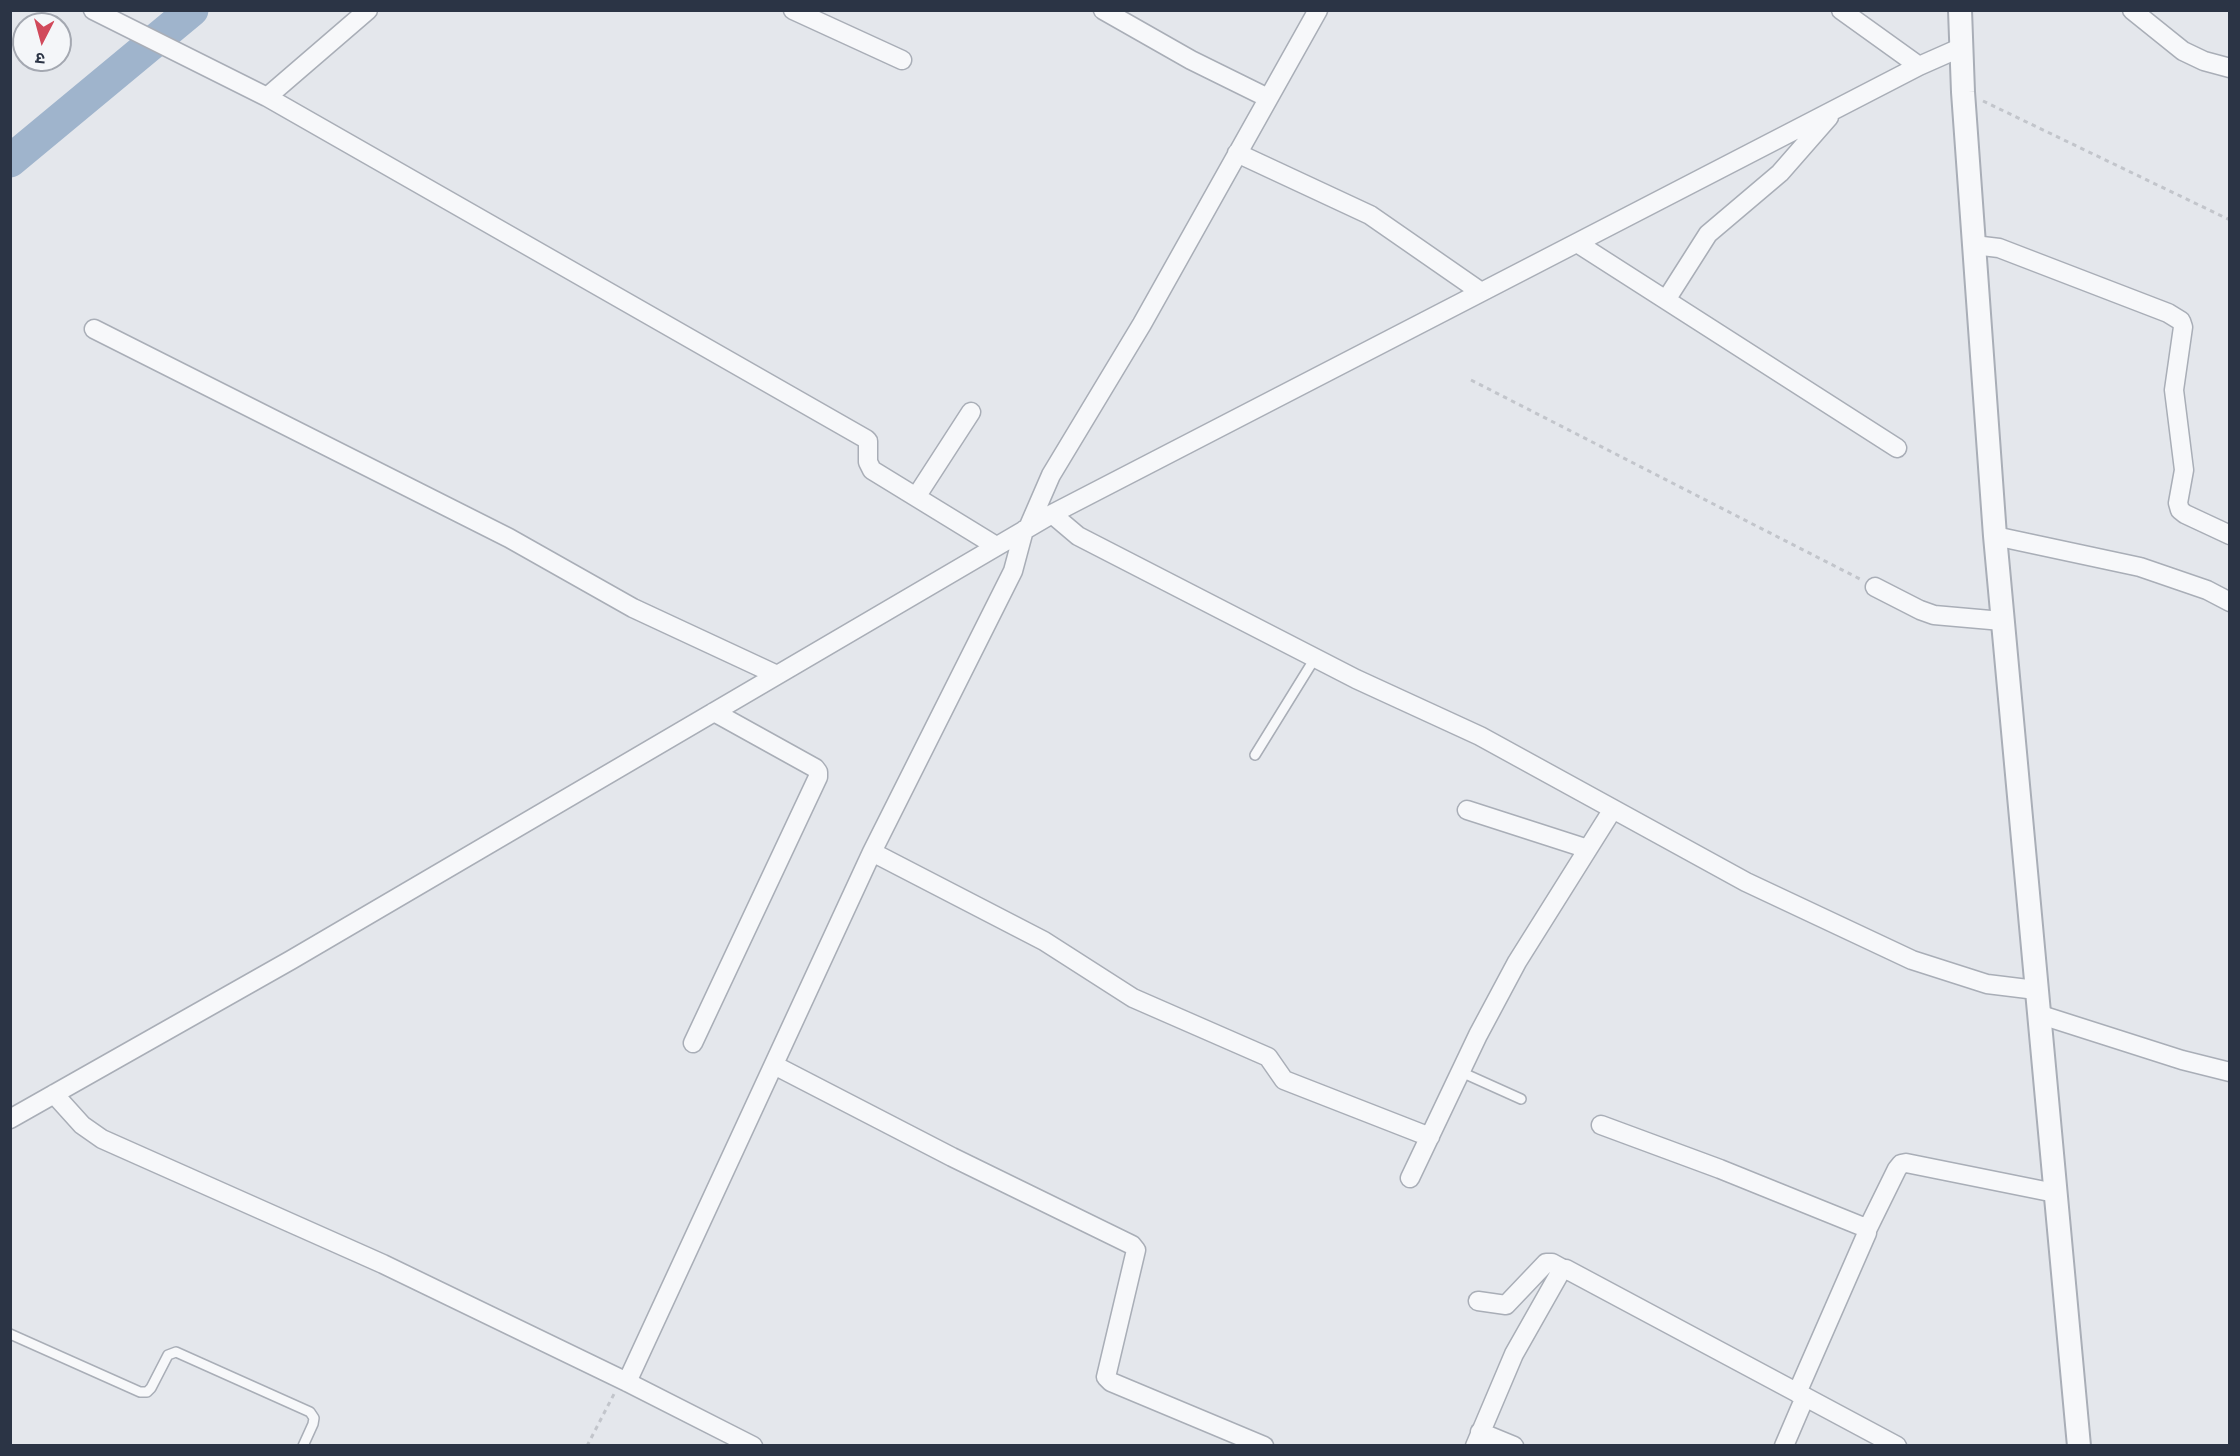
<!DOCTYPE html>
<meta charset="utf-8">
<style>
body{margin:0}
#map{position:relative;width:2240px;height:1456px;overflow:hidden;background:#e4e7ec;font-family:Jost,"Noto Sans Devanagari",sans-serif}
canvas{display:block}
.frame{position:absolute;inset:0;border:12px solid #2b3445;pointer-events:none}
.north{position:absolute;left:12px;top:12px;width:60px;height:60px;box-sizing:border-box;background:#f4f6f9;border:2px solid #a4a8b1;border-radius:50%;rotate:186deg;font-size:16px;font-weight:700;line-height:24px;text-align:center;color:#2b3445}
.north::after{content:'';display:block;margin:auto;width:21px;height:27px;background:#d1495b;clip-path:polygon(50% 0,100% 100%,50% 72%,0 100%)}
</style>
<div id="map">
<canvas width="2240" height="1456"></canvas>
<div class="frame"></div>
<div class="north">उ</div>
</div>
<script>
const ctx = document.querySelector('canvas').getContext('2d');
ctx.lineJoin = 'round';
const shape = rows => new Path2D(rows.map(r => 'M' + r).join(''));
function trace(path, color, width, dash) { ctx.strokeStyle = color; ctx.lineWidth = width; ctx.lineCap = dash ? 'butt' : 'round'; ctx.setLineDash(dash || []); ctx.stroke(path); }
trace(shape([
 [10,161,192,10]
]), '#9fb4cc', 33);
const service = shape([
 [1255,755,1315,658],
 [1461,1072,1521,1099],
 [10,1334,140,1392,147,1392,151,1388,168,1355,176,1352,310,1412,314,1418,313,1424,303,1446]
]);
const minor = shape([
 [93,10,267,97,866,439,868,441,868,462,872,470,996,546],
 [793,10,902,60],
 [1103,10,1191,60,1268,98],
 [1841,10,1919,66],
 [2132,10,2183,51,2204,61,2230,68],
 [267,97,368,10],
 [1237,153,1370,215,1481,292],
 [1577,243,1897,448],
 [1974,245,1999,248,2168,313,2181,321,2183,327,2174,390,2184,470,2178,503,2180,510,2185,514,2230,535],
 [1666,300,1708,234,1780,173,1829,117],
 [94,329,509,538,633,608,777,675],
 [916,497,971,412],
 [1052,514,1078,536,1356,679,1480,736,1746,882,1912,960,1987,984,2036,990],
 [1028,528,1051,475,1142,324,1318,10],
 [1995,536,2140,567,2207,590,2230,602],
 [1875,587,1920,610,1934,615,2002,621],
 [1467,810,1588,849],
 [872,852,1044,941,1133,998,1268,1057,1284,1080,1430,1137],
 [2038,1014,2182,1060,2230,1072],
 [693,1043,818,777,818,772,815,768,714,712],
 [774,1065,952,1157,1132,1245,1136,1250,1106,1377,1111,1382,1264,1446],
 [54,1094,82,1125,102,1139,383,1264,627,1382,753,1446],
 [10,1119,291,960,1052,514,1919,66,1962,47],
 [1601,1125,1720,1169,1866,1228,1867,1233,1797,1393],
 [1410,1178,1478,1035,1517,962,1613,809],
 [1867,1230,1897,1169,1901,1164,1906,1163,2055,1193],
 [1478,1301,1506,1305,1546,1263,1552,1263,1563,1269],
 [627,1382,872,852,1013,571,1024,530],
 [1480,1432,1514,1446],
 [1475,1446,1514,1354,1561,1271,1566,1269,1897,1446],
 [1784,1446,1805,1397]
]);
const tertiary = shape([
 [1960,10,1963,92,1995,536,2079,1446]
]);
trace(service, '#a9aeb7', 12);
trace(minor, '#a9aeb7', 21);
trace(tertiary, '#a9aeb7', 26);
trace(shape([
 [1983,101,2230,220],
 [1471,380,1860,579],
 [587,1446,614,1394]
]), '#c2c5cb', 3, [4.5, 4.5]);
trace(service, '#f7f8fa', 9);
trace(minor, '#f7f8fa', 18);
trace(tertiary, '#f7f8fa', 22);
</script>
